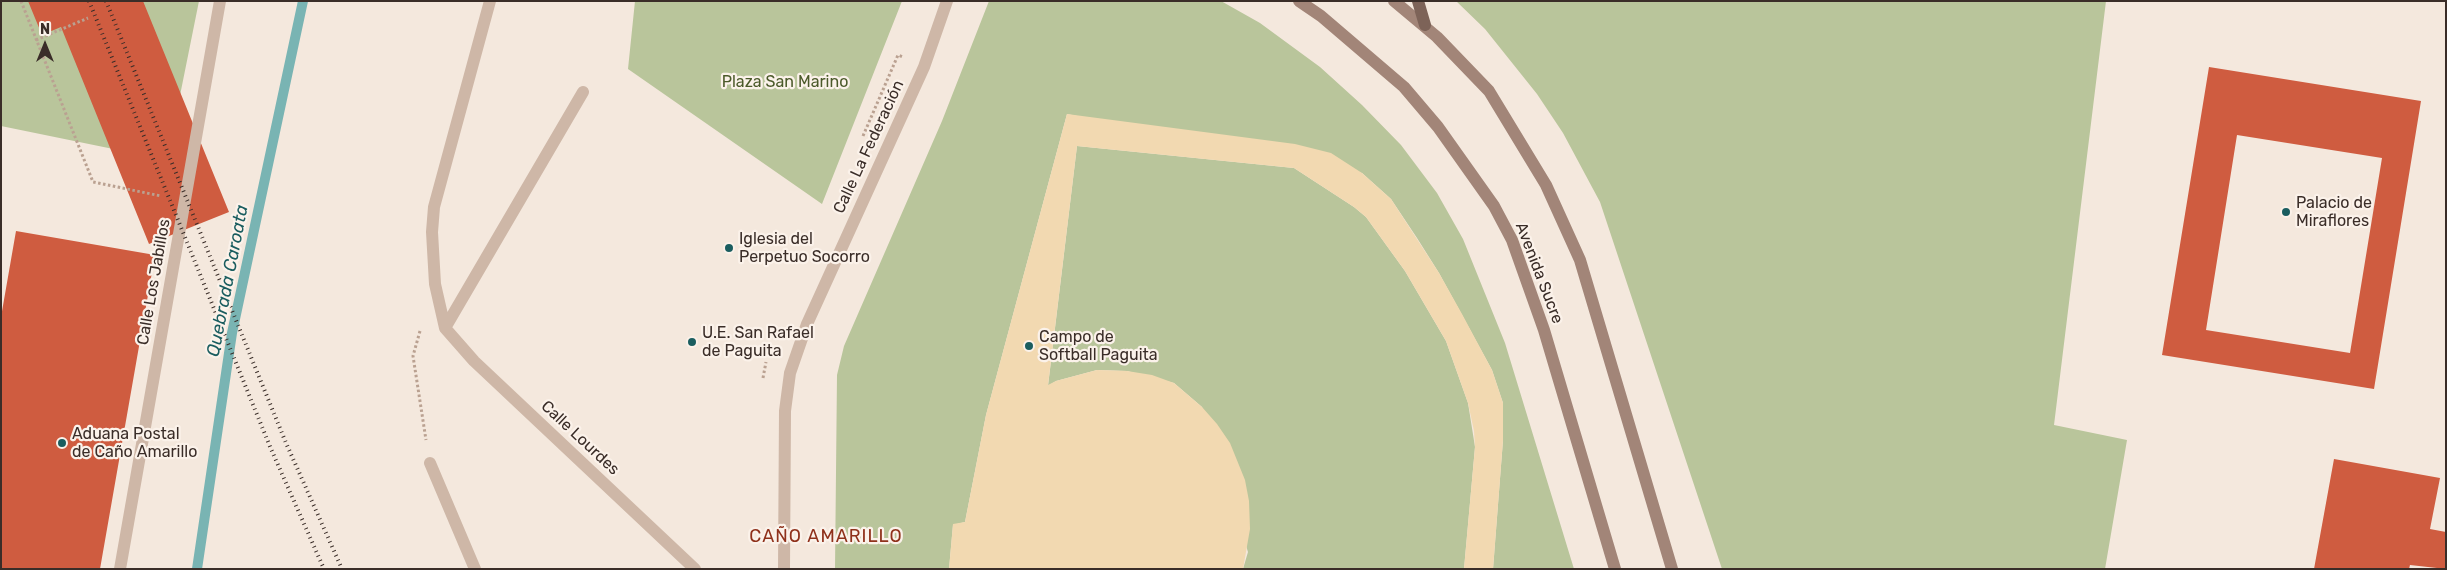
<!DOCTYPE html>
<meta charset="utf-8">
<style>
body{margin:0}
#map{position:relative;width:2447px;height:570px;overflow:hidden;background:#f4e8dd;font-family:Rubik,sans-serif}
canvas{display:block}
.frame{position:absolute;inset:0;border:2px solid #3a2d28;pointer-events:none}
.north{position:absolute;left:20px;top:20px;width:50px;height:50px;-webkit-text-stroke:4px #fbf2ea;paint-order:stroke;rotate:0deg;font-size:14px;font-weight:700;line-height:20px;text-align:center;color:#3a2d28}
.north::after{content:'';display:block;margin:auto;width:18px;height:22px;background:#3a2d28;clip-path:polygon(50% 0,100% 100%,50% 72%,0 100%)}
</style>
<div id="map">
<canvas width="2447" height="570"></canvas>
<div class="frame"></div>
<div class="north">N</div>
</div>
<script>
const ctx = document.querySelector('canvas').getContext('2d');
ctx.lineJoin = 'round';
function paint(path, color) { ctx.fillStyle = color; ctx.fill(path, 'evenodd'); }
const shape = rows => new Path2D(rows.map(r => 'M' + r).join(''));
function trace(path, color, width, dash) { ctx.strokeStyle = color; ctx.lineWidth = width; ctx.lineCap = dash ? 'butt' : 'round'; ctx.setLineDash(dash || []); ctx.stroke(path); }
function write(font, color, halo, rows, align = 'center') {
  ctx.font = font + ' Rubik,sans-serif'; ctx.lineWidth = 4.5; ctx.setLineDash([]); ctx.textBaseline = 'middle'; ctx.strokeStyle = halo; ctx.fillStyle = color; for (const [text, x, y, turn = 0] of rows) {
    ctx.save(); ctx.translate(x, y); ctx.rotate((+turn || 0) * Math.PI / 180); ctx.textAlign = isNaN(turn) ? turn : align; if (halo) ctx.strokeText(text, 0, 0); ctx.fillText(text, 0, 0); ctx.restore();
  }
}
paint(shape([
 [1,1,199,1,167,160,1,126],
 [635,1,902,1,822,204,628,69],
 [989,1,1221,1,1260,23,1320,67,1362,105,1401,145,1437,193,1463,239,1505,343,1574,569,1493,569,1503,440,1503,403,1492,370,1439,273,1417,238,1391,199,1362,173,1067,114,986,415,965,522,953,525,949,569,835,569,837,375,844,346,942,121],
 [1456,1,2106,1,2054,425,2127,440,2105,569,1722,569,1600,202,1563,133,1537,94,1485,29],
 [1077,146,1294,168,1354,207,1366,217,1405,271,1446,341,1468,403,1475,447,1464,569,1243,569,1248,552,1202,407,1174,383,1127,371,1097,370,1056,381,1048,386]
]), '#b9c59b');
paint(shape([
 [1067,114,1295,144,1331,153,1362,173,1391,199,1439,273,1462,314,1492,370,1503,403,1503,440,1493,569,1464,569,1475,447,1474,431,1468,403,1446,341,1405,271,1366,217,1354,207,1294,168,1077,146,1048,385,1056,381,1097,370,1127,371,1152,375,1174,383,1202,407,1217,424,1230,443,1245,480,1249,501,1250,529,1243,569,949,569,953,524,965,522,986,415]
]), '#f2d9b1');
trace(shape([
 [197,569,232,333,303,1]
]), '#79b4b3', 10);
paint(shape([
 [28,1,143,1,229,212,149,244,61,27,42,35],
 [2209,67,2421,101,2374,389,2162,355],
 [2237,135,2382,158,2350,353,2206,330],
 [16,231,155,255,100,569,1,569,1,317],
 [2334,459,2440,478,2430,529,2446,532,2446,569,2410,565,2409,569,2314,569]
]), '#cf5c40');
trace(shape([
 [21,1,93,182,161,196],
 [36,40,88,18],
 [863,136,898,55,903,57],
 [420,331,413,356,426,440],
 [763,378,766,362]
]), '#baa191', 3, [2.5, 2.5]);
trace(shape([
 [490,1,434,207,432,232,435,284,445,328,474,361,695,569],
 [445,328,583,92],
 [430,463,475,569],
 [120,569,220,1],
 [784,569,785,411,790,373,807,324,924,67,947,1]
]), '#ceb7a7', 12);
trace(shape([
 [1299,1,1321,16,1404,87,1438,127,1494,206,1512,240,1544,330,1615,569],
 [1394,1,1437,37,1489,91,1546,185,1580,260,1672,569]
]), '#a28578', 12);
trace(shape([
 [1418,1,1425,25]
]), '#7d6358', 12);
trace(shape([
 [89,1,271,449,324,569],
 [106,1,286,443,342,569]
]), '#3a2d28', 4, [1, 4]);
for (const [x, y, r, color] of [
 [2286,212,5,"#1a5d5f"],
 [729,248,5,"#1a5d5f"],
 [692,342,5,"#1a5d5f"],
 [1029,346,5,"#1a5d5f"],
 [62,443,5,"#1a5d5f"]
]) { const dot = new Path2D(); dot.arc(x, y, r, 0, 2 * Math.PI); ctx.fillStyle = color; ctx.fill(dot); trace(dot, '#fbf2ea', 2); }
write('16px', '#4b5a2a', '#fbf2ea', [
 ["Plaza San Marino",785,82]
]);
write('16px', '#3a2d28', '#fbf2ea', [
 ["Calle La Federación",869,147,-65],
 ["Avenida Sucre",1539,273,69],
 ["Calle Los Jabillos",154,282,-80],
 ["Calle Lourdes",580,438,43]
]);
write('16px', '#3a2d28', '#fbf2ea', [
 ["Palacio de",2296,203],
 ["Miraflores",2296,221],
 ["Iglesia del",739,239],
 ["Perpetuo Socorro",739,257],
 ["U.E. San Rafael",702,333],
 ["de Paguita",702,351],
 ["Campo de",1039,337],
 ["Softball Paguita",1039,355],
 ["Aduana Postal",72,434],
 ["de Caño Amarillo",72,452]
], 'left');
write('italic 18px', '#1a5d5f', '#fbf2ea', [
 ["Quebrada Caroata",228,281,-79]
]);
ctx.letterSpacing = '1px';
write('18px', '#8f311b', '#fbf2ea', [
 ["CAÑO AMARILLO",826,537]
]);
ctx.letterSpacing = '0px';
</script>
